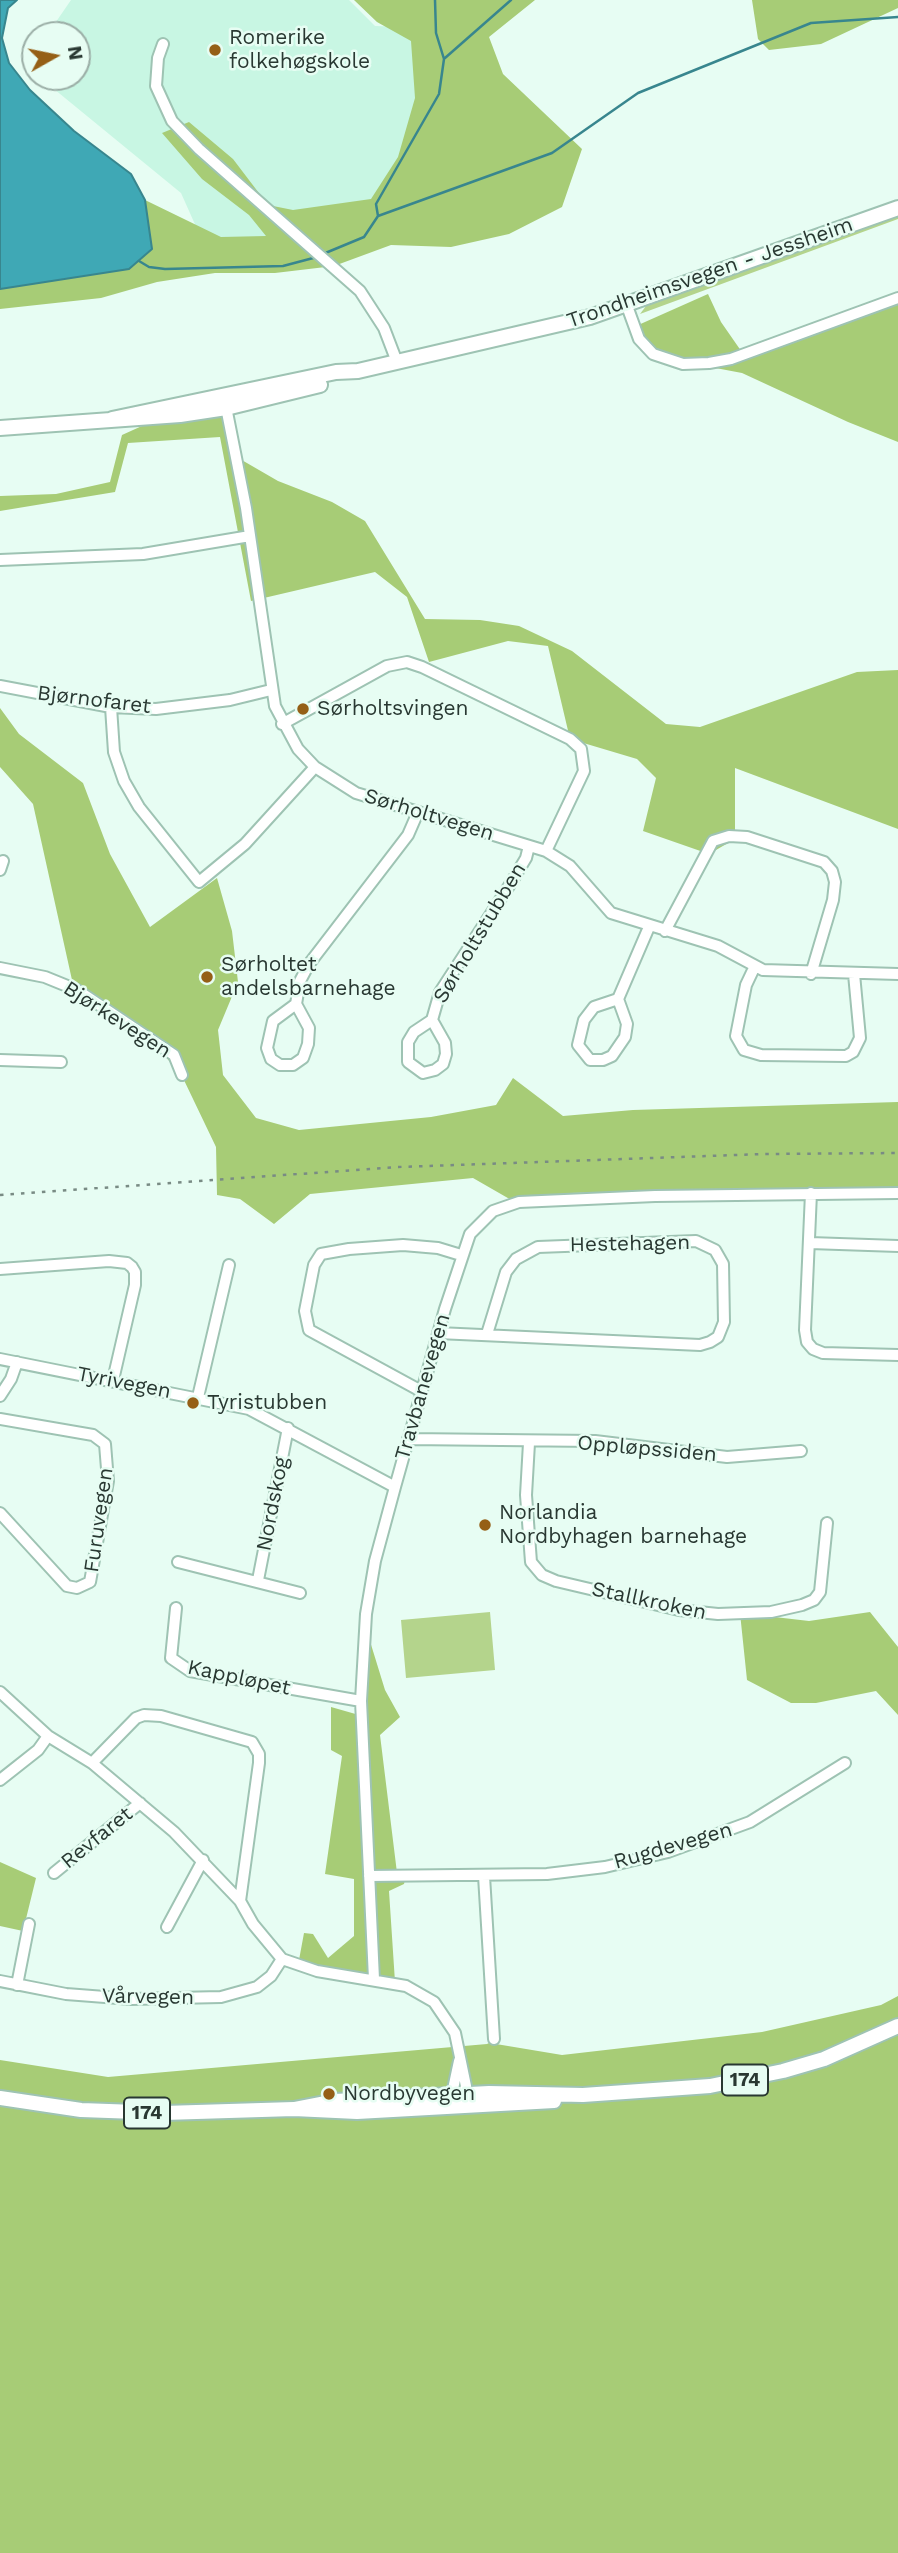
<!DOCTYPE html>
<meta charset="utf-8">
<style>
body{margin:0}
#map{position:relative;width:898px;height:2553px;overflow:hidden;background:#e7fdf3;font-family:"Work Sans",sans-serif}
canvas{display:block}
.north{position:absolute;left:21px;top:21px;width:70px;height:70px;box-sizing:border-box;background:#e7fdf3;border:2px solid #9baea6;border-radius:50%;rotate:81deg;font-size:19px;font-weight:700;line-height:28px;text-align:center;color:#293832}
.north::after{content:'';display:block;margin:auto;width:24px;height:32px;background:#955f16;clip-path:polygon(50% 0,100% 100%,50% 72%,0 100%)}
</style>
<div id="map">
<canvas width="898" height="2553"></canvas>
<div class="north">N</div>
</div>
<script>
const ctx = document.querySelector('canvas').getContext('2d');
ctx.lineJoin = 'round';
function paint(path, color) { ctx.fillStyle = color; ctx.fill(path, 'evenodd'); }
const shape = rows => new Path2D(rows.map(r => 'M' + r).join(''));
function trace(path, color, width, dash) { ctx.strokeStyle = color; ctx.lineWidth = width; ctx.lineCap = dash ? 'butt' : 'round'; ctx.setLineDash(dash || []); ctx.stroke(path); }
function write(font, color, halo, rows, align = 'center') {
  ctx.font = font + ' "Work Sans",sans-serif'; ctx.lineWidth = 5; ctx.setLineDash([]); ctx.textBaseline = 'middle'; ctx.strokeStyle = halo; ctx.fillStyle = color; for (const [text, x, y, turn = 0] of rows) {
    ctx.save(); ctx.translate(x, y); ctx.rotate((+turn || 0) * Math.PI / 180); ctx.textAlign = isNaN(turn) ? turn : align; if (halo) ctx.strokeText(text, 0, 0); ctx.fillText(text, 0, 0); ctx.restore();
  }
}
paint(shape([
 [71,0,349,0,375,26,407,27,424,48,425,93,374,237,202,240,181,193,54,89,46,77,77,77,77,35,47,35]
]), '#c8f6e3');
paint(shape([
 [898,214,898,219,640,314,646,306],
 [490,1612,495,1670,406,1678,401,1620]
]), '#b4d48c');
paint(shape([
 [354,0,535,0,489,37,503,74,582,149,562,207,509,234,451,247,391,245,334,266,275,273,215,273,157,282,101,298,0,309,0,289,129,269,152,249,145,200,221,237,266,236,249,215,202,179,162,133,189,122,233,159,268,205,293,210,371,199,398,157,415,98,411,41,377,22],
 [752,0,898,0,898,8,821,44,769,50,758,39],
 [708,294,721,322,746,358,898,303,898,442,848,422,742,373,689,363,649,349,636,326],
 [224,413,240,459,278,481,332,502,365,521,425,619,480,620,519,626,572,651,666,724,700,727,857,672,898,670,898,829,735,768,735,839,709,854,643,831,656,778,637,759,570,739,548,646,508,641,429,662,407,597,375,572,251,601,220,437,128,443,115,492,0,511,0,496,56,494,110,482,122,435,164,416],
 [0,708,19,734,83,783,110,854,150,927,217,878,232,931,238,982,218,1030,223,1075,256,1118,299,1130,431,1117,496,1105,513,1078,563,1116,633,1110,898,1102,898,1197,692,1191,570,1193,513,1201,473,1178,310,1194,274,1224,240,1199,217,1195,216,1147,182,1076,159,1049,106,1018,72,980,33,804,0,767],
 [870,1612,898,1647,898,1715,876,1691,816,1703,791,1703,747,1680,740,1613,809,1621],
 [365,1625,385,1690,400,1717,380,1735,398,1881,405,1880,404,1884,389,1891,395,1982,321,1977,299,1960,304,1933,313,1934,328,1958,354,1936,354,1879,325,1874,342,1756,331,1750,331,1707,359,1715],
 [0,1862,36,1878,23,1931,0,1926],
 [898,1996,898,2553,0,2553,0,2060,108,2077,487,2044,495,2040,496,2044,562,2055,762,2032,881,2005]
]), '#a7cc76');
const water = shape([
 [0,0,17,0,8,8,2,38,9,63,30,90,74,131,131,174,145,200,152,249,129,269,0,289,0,0]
]);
paint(water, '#3fa8b5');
trace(water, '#38868e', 2);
trace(shape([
 [445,58,511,0],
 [378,216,376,204,439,94,444,59,436,33,435,0],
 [323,254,364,237,378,216,552,153,638,93,811,23,898,17],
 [139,261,149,267,165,269,283,266,317,257]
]), '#38868e', 2.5);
const minor = shape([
 [163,44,158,58,156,86,172,121,199,149,360,291,384,328,397,362],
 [627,306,639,339,653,354,683,364,709,363,731,359,898,298],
 [225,402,246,508,275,706,298,749,315,767,356,793,546,851,570,866,611,913,718,946,763,970,898,974],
 [0,560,143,554,250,536],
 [0,686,111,707,156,709,230,700,271,690],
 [111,707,114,752,124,781,139,807,199,882,245,844,315,767],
 [282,724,387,666,407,662,422,667,570,739,581,749,584,771,546,851],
 [0,870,3,861],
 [665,931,713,841,729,836,747,837,824,862,832,871,835,882,833,900,811,974],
 [755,966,746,985,736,1036,744,1050,761,1055,846,1056,853,1052,860,1038,854,974],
 [0,968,45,977,77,990,174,1055,182,1075],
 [618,999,627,1024,625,1037,612,1056,603,1060,590,1060,578,1045,584,1020,594,1007,618,999,649,927],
 [296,1004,309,1028,308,1044,303,1058,293,1065,280,1065,271,1059,267,1048,273,1021,296,1004,300,981,309,964,408,835,418,812],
 [432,1020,445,1043,446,1054,443,1064,435,1070,423,1073,408,1062,408,1042,414,1032,432,1020,440,992,511,883,526,858,529,846],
 [0,1060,61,1062],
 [811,1193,805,1330,807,1342,813,1349,823,1353,898,1355],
 [810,1243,898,1246],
 [0,1269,109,1261,127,1263,132,1267,135,1272,135,1285,113,1380],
 [438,1333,700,1345,710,1342,718,1337,724,1322,723,1264,715,1250,696,1241,538,1247,516,1259,506,1272,487,1334],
 [0,1359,249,1409,395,1487],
 [421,1391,309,1330,305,1311,314,1265,321,1254,349,1249,403,1245,438,1248,461,1255],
 [0,1396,11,1379,17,1362],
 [198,1397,229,1265],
 [0,1419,93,1435,105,1444,108,1481,90,1582,77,1588,67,1586,0,1513],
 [408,1439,595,1441,727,1457,801,1451],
 [529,1443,526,1495,531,1562,542,1575,556,1581,679,1610,718,1614,771,1612,802,1605,814,1600,820,1592,827,1523],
 [178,1562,300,1593],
 [258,1580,288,1428],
 [176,1608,171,1658,190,1671,361,1701],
 [0,1692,48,1736,92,1763,174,1832,240,1901,253,1924,282,1959,317,1971,406,1986,434,2002,455,2033,466,2086,462,2101],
 [92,1763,136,1718,144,1715,161,1716,252,1742,259,1754,259,1763,240,1901],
 [0,1780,38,1750,48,1736],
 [54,1873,140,1803],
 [369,1876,547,1874,605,1867,668,1852,750,1822,845,1763],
 [484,1876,494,2039],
 [167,1927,203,1860],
 [374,1979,361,1701,366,1614,375,1561,395,1487,445,1309,470,1234,493,1211,519,1202,655,1196,898,1193],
 [0,1981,66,1994,131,1999,221,1997,257,1987,271,1976,282,1959],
 [17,1985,29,1924],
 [457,2102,453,2089,459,2061]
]);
const major = shape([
 [112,419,336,372,358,371,590,317,898,208],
 [0,428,180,415,226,408,320,385],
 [0,2098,81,2110,164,2113,294,2109,357,2112,554,2101],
 [294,2109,335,2101,489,2093,583,2095,710,2086,783,2071,824,2059,898,2026]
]);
trace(minor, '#9ec3b3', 14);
trace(major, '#9ec3b3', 18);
trace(minor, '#fff', 10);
trace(major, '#fff', 14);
trace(shape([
 [0,1195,398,1167,765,1154,898,1153]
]), '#798b84', 2.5, [3.5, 7]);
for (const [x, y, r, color] of [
 [215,50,7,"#955f16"],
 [303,709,7,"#955f16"],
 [207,977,7,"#955f16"],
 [193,1403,7,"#955f16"],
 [485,1525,7,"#955f16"],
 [329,2094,7,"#955f16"]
]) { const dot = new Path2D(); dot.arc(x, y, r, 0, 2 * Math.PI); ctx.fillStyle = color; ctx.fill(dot); trace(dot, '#e7fdf3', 2.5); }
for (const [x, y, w] of [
 [745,2080,46],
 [147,2113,46]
]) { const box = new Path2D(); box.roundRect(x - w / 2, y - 15.5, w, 31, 5); ctx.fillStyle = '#e7fdf3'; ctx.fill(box); trace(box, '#293832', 2); }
write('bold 19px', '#293832', null, [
 ["174",745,2080],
 ["174",147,2113]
]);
write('21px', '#293832', '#e7fdf3', [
 ["Romerike",229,38],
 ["folkehøgskole",229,62],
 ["Sørholtsvingen",317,709],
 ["Sørholtet",221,965],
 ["andelsbarnehage",221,989],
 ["Tyristubben",207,1403],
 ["Norlandia",499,1513],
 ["Nordbyhagen barnehage",499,1537],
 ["Nordbyvegen",343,2094]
], 'left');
write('21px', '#293832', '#e7fdf3', [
 ["Trondheimsvegen - Jessheim",710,273,-19],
 ["Bjørnofaret",94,700,7],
 ["Sørholtvegen",429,815,17],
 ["Sørholtstubben",480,933,-59],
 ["Bjørkevegen",117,1020,33],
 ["Hestehagen",630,1244,-1],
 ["Tyrivegen",124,1383,11],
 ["Travbanevegen",423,1387,-74],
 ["Oppløpssiden",647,1449,5],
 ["Nordskog",273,1504,-79],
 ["Furuvegen",99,1520,-82],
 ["Stallkroken",649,1601,12],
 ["Kappløpet",239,1678,12],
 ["Revfaret",97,1838,-39],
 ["Rugdevegen",673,1846,-16],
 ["Vårvegen",148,1997,1]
]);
</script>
